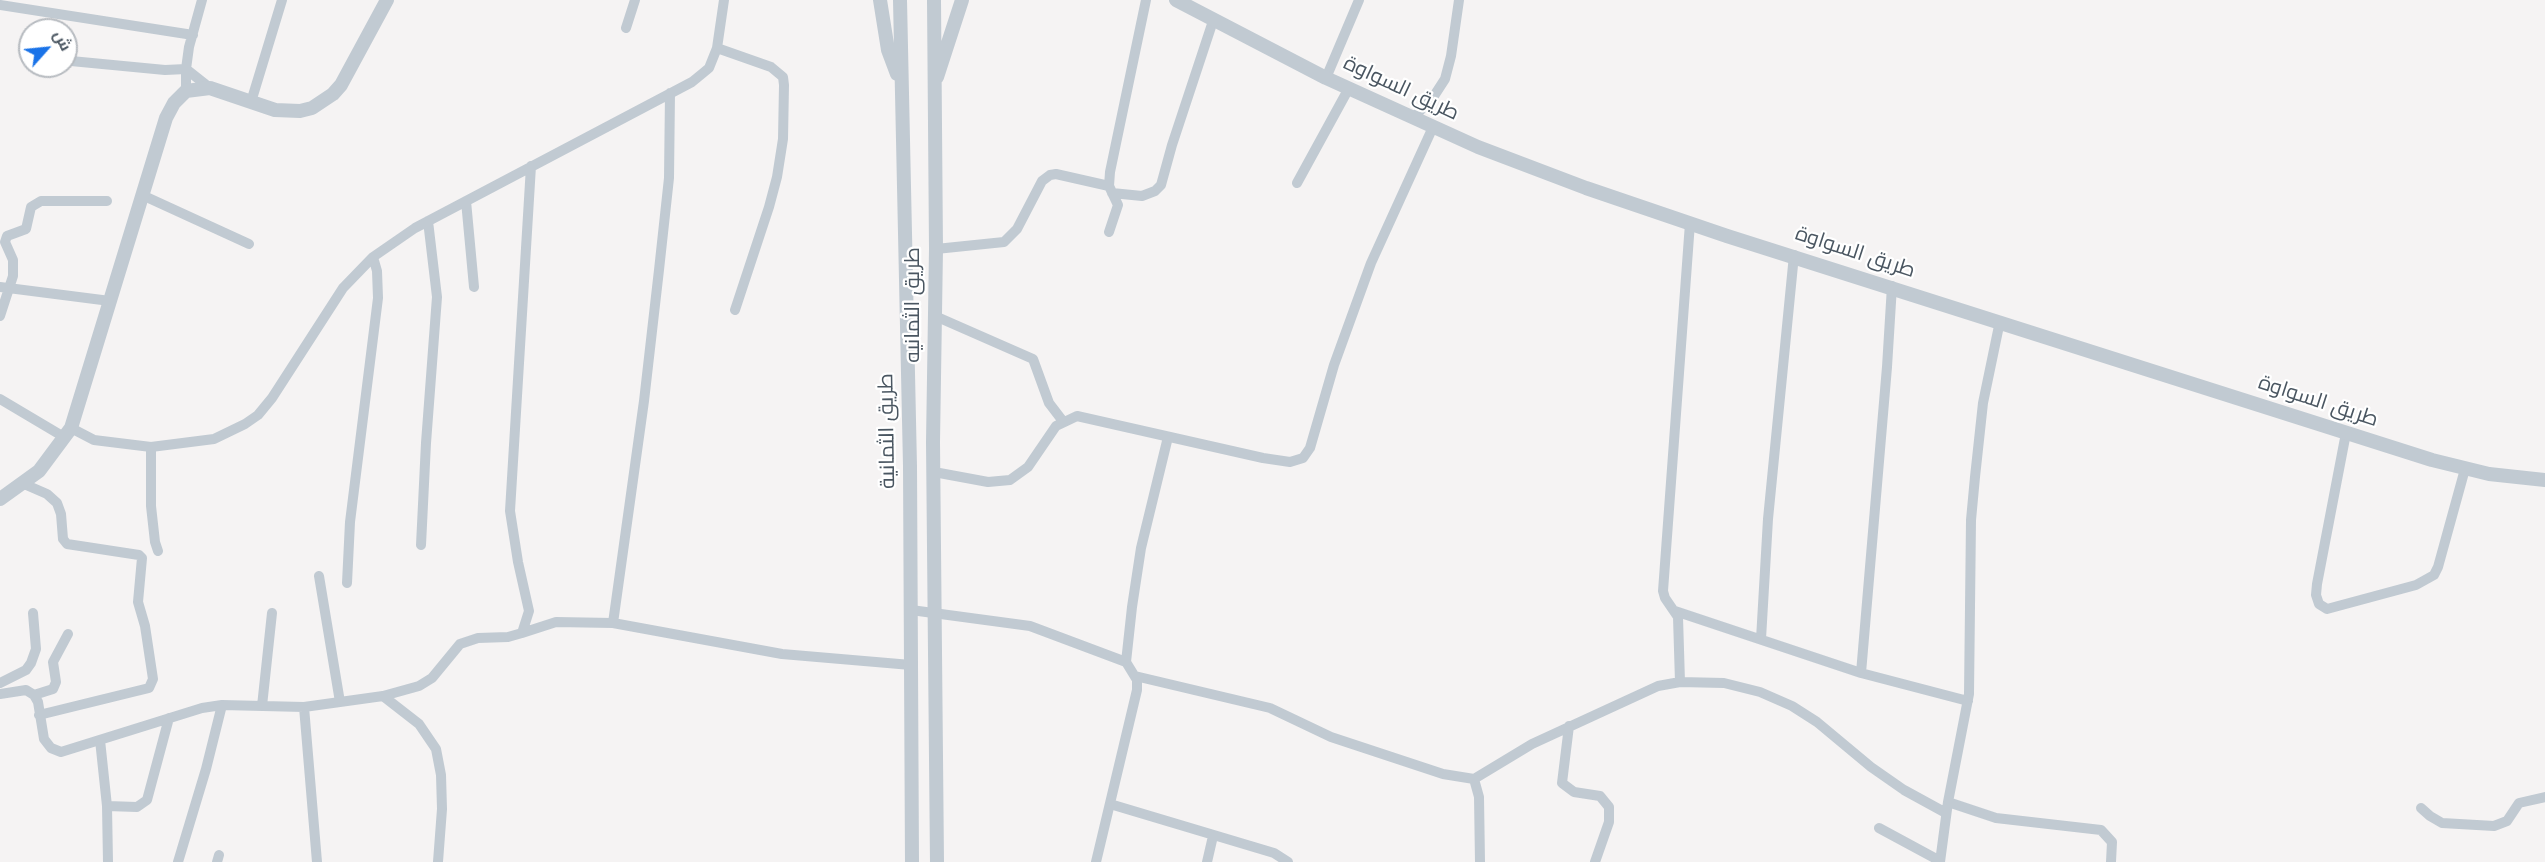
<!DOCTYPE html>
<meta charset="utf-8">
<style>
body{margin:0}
#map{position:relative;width:2545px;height:862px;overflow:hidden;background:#f5f3f3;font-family:Poppins,Cairo,sans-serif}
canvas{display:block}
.north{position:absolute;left:18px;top:18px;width:60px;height:60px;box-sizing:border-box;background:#fff;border:2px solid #b7bbc0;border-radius:50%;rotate:63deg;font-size:16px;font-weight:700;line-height:24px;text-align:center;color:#4a5661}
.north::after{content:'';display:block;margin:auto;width:21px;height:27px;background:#1a73e8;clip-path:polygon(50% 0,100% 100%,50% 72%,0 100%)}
</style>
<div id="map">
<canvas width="2545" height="862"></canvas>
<div class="north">ش</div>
</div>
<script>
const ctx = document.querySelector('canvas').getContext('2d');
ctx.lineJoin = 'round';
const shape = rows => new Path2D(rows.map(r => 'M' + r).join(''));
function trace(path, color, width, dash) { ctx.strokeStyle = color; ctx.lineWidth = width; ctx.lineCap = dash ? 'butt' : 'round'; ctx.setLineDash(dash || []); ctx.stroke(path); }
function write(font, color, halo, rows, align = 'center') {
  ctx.font = font + ' Poppins,Cairo,sans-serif'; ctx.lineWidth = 4.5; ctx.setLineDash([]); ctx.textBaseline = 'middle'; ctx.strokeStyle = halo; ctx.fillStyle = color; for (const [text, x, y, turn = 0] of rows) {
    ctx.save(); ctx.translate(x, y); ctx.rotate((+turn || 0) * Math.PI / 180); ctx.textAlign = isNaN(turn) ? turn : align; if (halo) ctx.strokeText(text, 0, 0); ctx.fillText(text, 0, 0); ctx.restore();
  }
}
trace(shape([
 [0,5,193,35],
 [626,28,635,0],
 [717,48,771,67,783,77,784,85,783,139,777,177,769,207,735,310],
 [71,61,165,70,186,69,210,88],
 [1326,78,1359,0],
 [186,91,186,69,189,47,202,0],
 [251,102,282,0],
 [1414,117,1434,96,1445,79,1451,56,1459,0],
 [1297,183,1349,88],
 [1112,193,1142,196,1155,191,1161,185,1172,145,1214,18],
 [142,195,249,244],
 [466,201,474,287],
 [1109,232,1118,205,1109,186,1110,172,1146,0],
 [936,249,1004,242,1017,229,1042,181,1050,175,1056,174,1109,186],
 [0,287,110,301],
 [0,316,13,276,13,260,5,242,7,236,26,229,31,207,41,201,107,201],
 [935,316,1033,359,1049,403,1062,420],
 [0,399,64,437],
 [71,428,94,440,151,447,214,439,245,424,258,415,272,398,343,288,373,257,415,228,692,82,703,73,709,68,717,48,724,0],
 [2346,433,2317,584,2316,595,2319,604,2327,609,2416,585,2434,575,2438,567,2465,469],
 [151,447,151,506,155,542,158,551],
 [934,472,988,482,1010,480,1028,467,1056,426,1077,416,1263,458,1290,462,1303,458,1310,448,1334,365,1371,263,1433,127],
 [24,484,47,494,57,503,61,514,63,539,67,544,139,555,142,558,138,602,145,626,153,679,149,688,39,715],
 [421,545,426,443,437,297,428,221],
 [319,576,340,702],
 [347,583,350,522,378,298,377,271,373,257],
 [911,610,1030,626,1126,662],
 [1675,611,1861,673,1968,701],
 [613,623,644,401,659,270,669,178,670,93],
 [522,633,556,622,613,623,782,654,911,665],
 [1761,639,1768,519,1794,255],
 [1861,673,1887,367,1892,286],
 [1135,676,1270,708,1331,737,1443,774,1474,779,1532,744,1658,686,1680,682,1724,683,1760,692,1792,706,1817,722,1871,767,1904,790,1946,813],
 [1680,682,1678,617,1665,598,1663,591,1690,223],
 [0,683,26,670,31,663,36,649,33,613],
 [0,694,26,690,34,695,38,702,44,739,51,748,61,752,202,708,222,705,304,707,383,696,419,686,432,678,460,644,478,638,508,637,522,633,529,611,518,562,510,511,531,166],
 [34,695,53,689,56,682,53,662,68,634],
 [383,696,419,724,436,749,441,775,442,809,438,862],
 [262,706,272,613],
 [304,707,317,862],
 [1569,726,1562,783,1574,792,1600,796,1609,807,1609,822,1595,862],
 [100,740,107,806,108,862],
 [1474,779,1479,797,1480,862],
 [1948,802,1996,818,2101,830,2112,842,2111,862],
 [1110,804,1274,853,1288,862],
 [107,806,137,807,147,800,169,718],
 [2421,808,2430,816,2442,823,2494,826,2507,821,2519,803,2545,797],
 [1879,828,1940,861],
 [178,862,206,769,222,705],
 [217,862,219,855],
 [1096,862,1137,690,1137,680,1126,662,1132,607,1141,548,1168,437],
 [1207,862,1213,836],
 [1940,862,1948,802,1969,694,1971,520,1975,477,1983,403,2000,321]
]), '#c1cad2', 10);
trace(shape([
 [880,0,888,50,897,74],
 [900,0,910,466,912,862],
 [934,0,936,249,933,442,937,862],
 [1176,0,1326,78,1478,147,1586,188,1727,236,2432,460,2489,474,2545,480],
 [937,77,962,0],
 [0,499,39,471,71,428,166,118,174,103,186,91,210,88,275,110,300,111,312,108,333,94,341,85,387,0]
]), '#c1cad2', 14);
write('21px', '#4a5661', '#fff', [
 ["طريق السواوة",1401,89,25],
 ["طريق السواوة",1855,253,18],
 ["طريق الثمانيه",914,305,-90],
 ["طريق السواوة",2318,402,18],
 ["طريق الثمانية",888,431,-91]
]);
</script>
